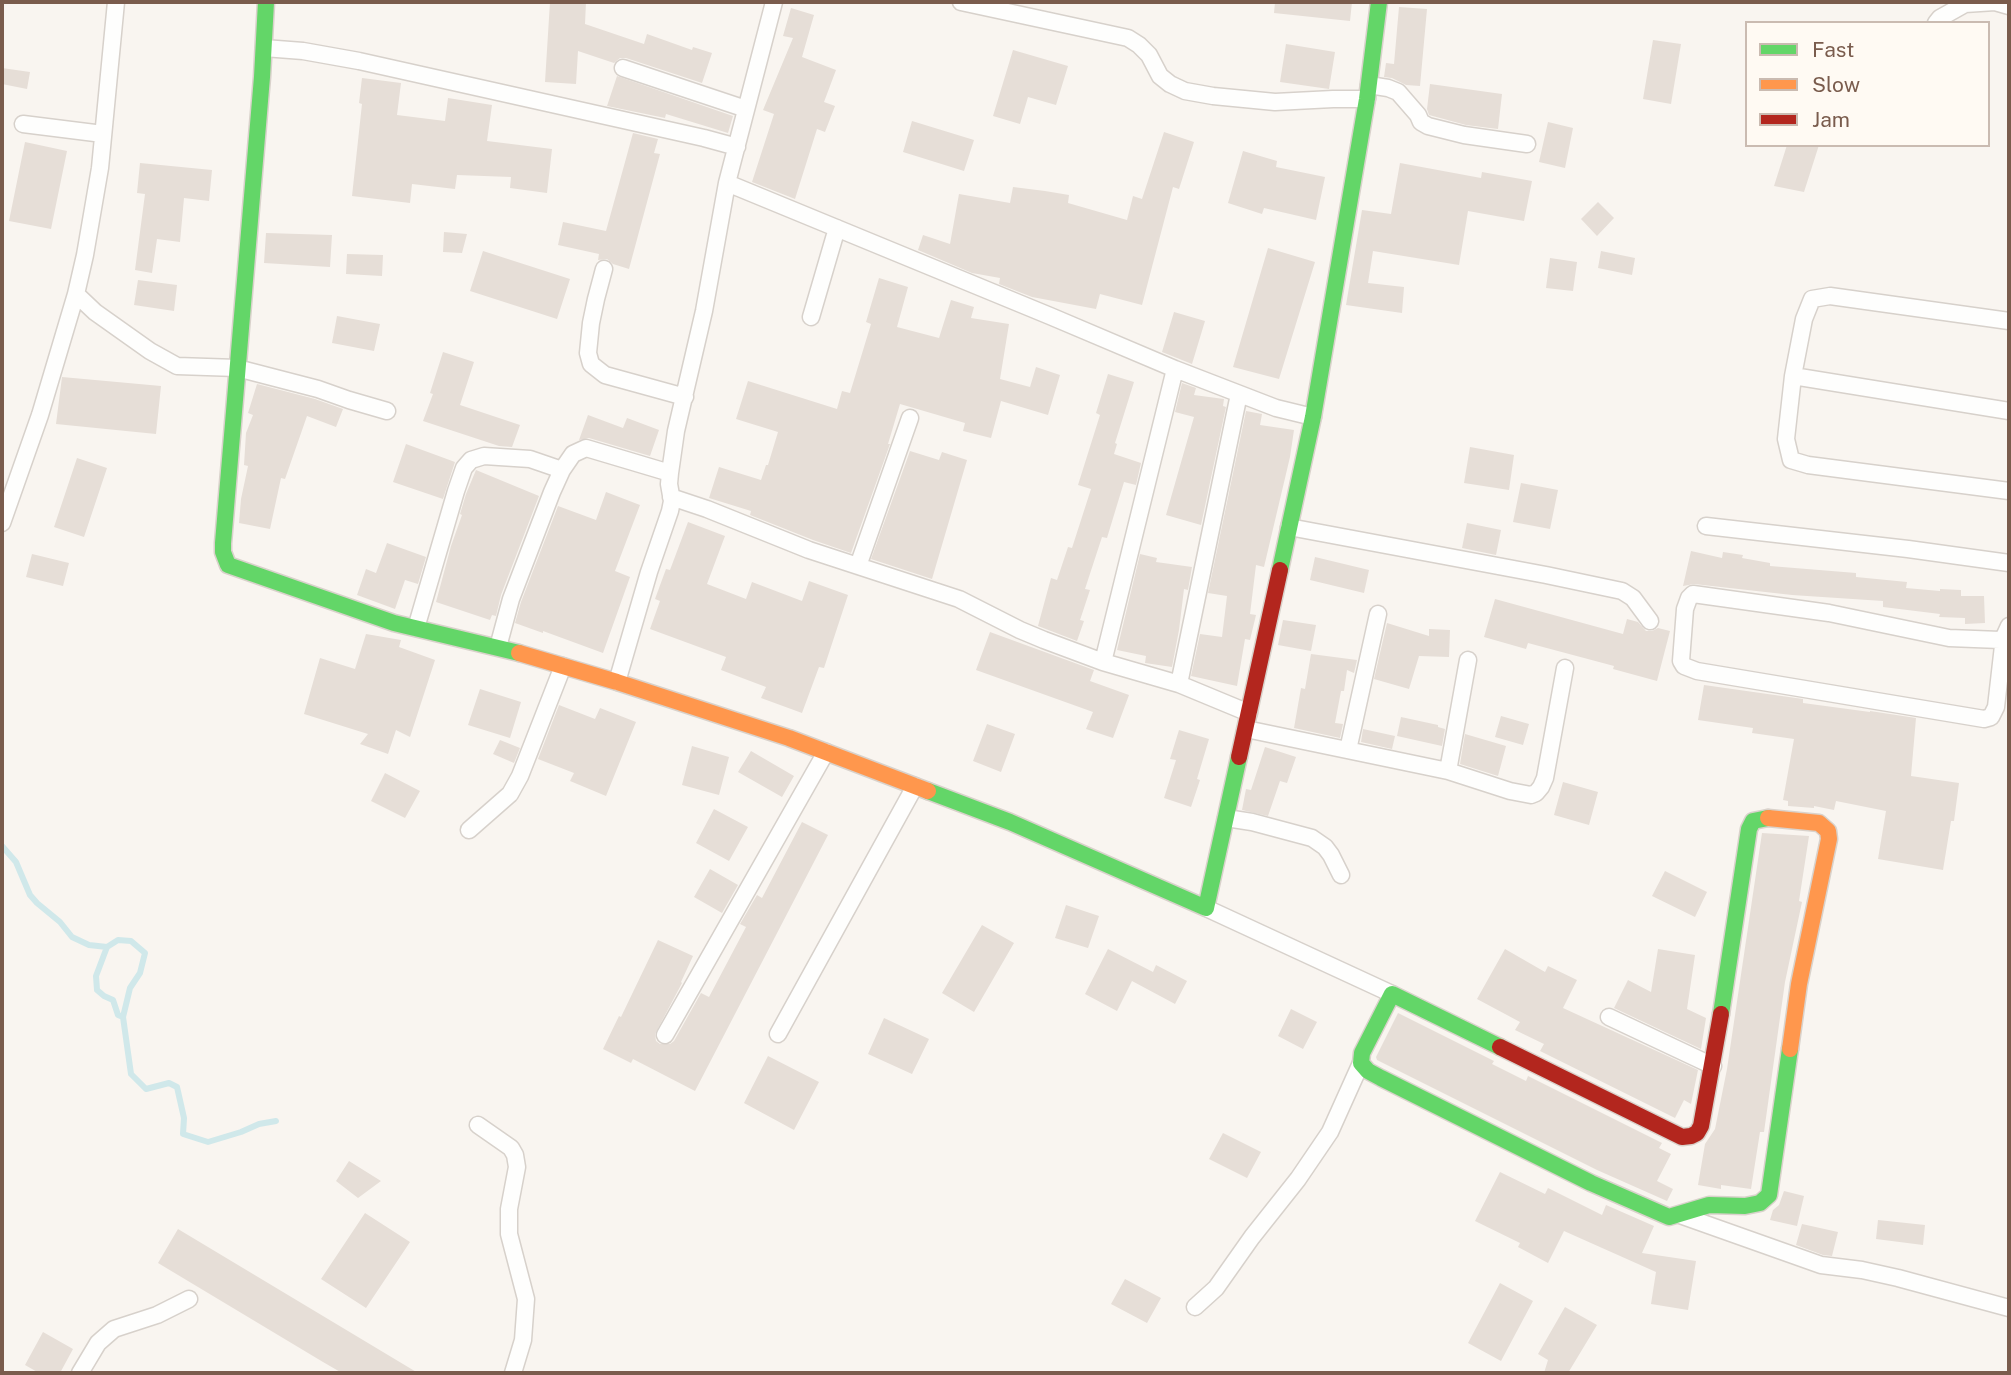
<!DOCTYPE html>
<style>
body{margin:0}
#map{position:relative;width:2011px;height:1375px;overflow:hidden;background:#f9f5f0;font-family:"Public Sans",sans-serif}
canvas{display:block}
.frame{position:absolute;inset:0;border:4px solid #7a5c4d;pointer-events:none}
.legend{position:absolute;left:1745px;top:21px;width:245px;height:126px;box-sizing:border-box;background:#fffaf3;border:2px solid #cabbb1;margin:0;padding:9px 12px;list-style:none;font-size:21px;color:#7a5c4d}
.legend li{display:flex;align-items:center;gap:14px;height:35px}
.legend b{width:35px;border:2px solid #cabbb1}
</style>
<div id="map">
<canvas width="2011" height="1375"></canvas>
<div class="frame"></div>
<ul class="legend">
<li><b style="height:9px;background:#63d668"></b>Fast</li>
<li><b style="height:9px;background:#ff974d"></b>Slow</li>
<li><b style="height:9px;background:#b3261e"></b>Jam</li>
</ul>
</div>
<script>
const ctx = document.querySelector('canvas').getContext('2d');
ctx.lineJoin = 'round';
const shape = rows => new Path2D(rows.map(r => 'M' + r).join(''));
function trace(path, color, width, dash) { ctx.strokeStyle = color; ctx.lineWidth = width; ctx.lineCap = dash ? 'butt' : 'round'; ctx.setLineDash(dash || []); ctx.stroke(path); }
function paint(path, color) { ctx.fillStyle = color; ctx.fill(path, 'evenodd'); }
trace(shape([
 [2,846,16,862,30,895,37,903,60,922,72,937,89,945,107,947,118,940,131,941,145,953,140,973,130,988,123,1017,131,1074,146,1089,169,1083,177,1087,184,1118,183,1134,208,1142,241,1132,259,1124,276,1121],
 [107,947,96,976,97,990,104,996,113,1000,118,1015,123,1017]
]), '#d0e8ea', 6);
paint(shape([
 [550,2,586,2,585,24,644,44,647,34,692,50,693,47,712,53,702,83,626,58,620,58,614,63,578,51,576,84,545,82],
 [1275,2,1352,2,1350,21,1274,13],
 [1399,7,1427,9,1420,86,1406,85,1392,78,1384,77,1386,63,1394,64],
 [791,8,814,15,802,57,836,70,824,102,835,106,825,132,817,129,795,199,752,182,774,114,763,110,793,38,783,36],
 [1653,40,1681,44,1671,104,1643,99],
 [1286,44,1335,52,1329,89,1280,82],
 [1013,50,1068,66,1056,105,1028,97,1020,124,993,116],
 [2,68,30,72,27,89,2,84],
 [617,76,733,116,728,133,666,114,665,118,607,106],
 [362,78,401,83,397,115,445,121,448,98,492,105,487,141,552,149,547,193,510,188,511,177,457,175,455,189,412,184,410,203,352,196,362,104,359,103],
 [1430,84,1502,94,1498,129,1466,125,1429,115,1427,109],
 [912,121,974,140,964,171,903,152],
 [1548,122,1573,128,1565,168,1539,162],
 [1164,132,1194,142,1179,189,1173,187,1142,305,1100,294,1096,309,1032,297,999,284,1000,278,972,273,918,250,923,235,950,244,959,194,1010,203,1013,187,1045,191,1069,195,1068,203,1127,220,1133,196,1142,199],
 [633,133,658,139,654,153,660,154,629,269,613,264,607,259,598,260,599,254,558,245,563,222,606,231],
 [25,142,67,151,51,229,9,221],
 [1787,145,1819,145,1804,192,1774,186],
 [1243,151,1277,161,1276,167,1325,177,1316,220,1264,208,1262,214,1228,203],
 [140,163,212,170,209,201,184,198,180,242,157,239,152,273,135,270,145,194,137,193],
 [1400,163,1481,178,1482,172,1532,181,1524,221,1468,211,1459,265,1373,251,1368,283,1404,287,1402,313,1346,305,1362,210,1391,214],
 [1598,202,1614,218,1597,236,1581,219],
 [444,232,467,234,462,253,443,252],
 [266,233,332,235,330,267,264,263],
 [1268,248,1315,262,1279,379,1233,367],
 [483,251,570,279,557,319,470,291],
 [1601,251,1635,258,1632,275,1598,268],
 [347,254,383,255,382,276,346,274],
 [1550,258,1577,262,1573,291,1546,288],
 [879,278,908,287,897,327,939,338,951,300,974,307,971,318,1009,324,1000,379,1030,387,1036,367,1060,375,1048,415,1001,401,991,438,963,431,965,423,900,404,888,444,890,444,851,553,813,540,750,515,751,511,709,498,719,467,761,480,766,465,768,465,778,432,736,419,748,381,837,409,842,391,850,393,871,324,866,322],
 [138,280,177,285,174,311,134,305],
 [1174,312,1205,321,1192,364,1162,352],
 [337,316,380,324,374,351,332,343],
 [443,352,474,362,460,405,520,425,512,447,499,446,423,421,433,394,430,393],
 [1108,374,1134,382,1115,443,1117,444,1114,454,1141,463,1136,485,1124,482,1107,538,1102,537,1085,589,1090,590,1080,620,1084,621,1077,641,1038,626,1051,578,1057,580,1068,547,1072,548,1091,489,1078,485,1100,415,1096,413],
 [62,377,161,386,156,434,56,424],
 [1182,383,1196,388,1194,395,1224,399,1223,406,1226,407,1201,525,1166,515,1194,417,1175,412],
 [257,384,315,399,343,409,336,427,307,416,285,479,281,478,270,529,239,523,241,499,248,466,244,465,246,433,253,415,248,413],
 [1246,411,1262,414,1260,425,1294,430,1290,457,1264,567,1256,565,1250,614,1256,615,1250,640,1245,639,1237,686,1191,676,1200,634,1222,637,1227,596,1208,593],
 [588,415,623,428,627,418,659,430,650,456,589,438,579,440],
 [406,444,455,462,443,499,393,482],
 [1470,447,1514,455,1509,490,1464,483],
 [910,451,939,460,942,452,967,460,932,579,871,559],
 [77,458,107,468,84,537,54,527],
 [476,470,539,496,501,595,496,616,492,615,490,620,436,602,451,546,462,515,460,514,466,494],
 [1521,483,1558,490,1550,529,1513,522],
 [606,492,640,505,615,571,630,577,603,653,543,631,543,633,515,623,521,602,558,506,596,520],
 [688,522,725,536,707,584,746,599,752,582,802,601,809,581,848,595,824,668,819,667,802,713,761,698,766,687,721,670,726,657,650,629,660,601,655,599,666,569,670,570],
 [1467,523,1501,530,1496,555,1462,548],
 [387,543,426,557,418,584,405,580,395,609,357,595,366,569,376,573],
 [1691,551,1722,558,1723,552,1743,555,1742,558,1770,563,1770,566,1856,573,1856,577,1907,582,1906,588,1940,591,1940,589,1961,590,1961,596,1984,596,1985,623,1965,624,1965,618,1939,617,1940,614,1883,607,1883,601,1792,595,1694,584,1683,586],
 [32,554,69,563,63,586,26,577],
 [1140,554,1157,558,1156,562,1192,567,1188,590,1184,589,1179,630,1172,667,1145,663,1146,656,1117,650],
 [1315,557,1369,570,1364,593,1310,580],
 [1495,599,1623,634,1627,619,1638,622,1646,631,1652,631,1658,628,1670,631,1657,681,1613,669,1614,666,1528,643,1526,649,1484,637],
 [1283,620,1316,625,1311,651,1278,645],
 [1387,623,1429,636,1429,629,1450,630,1449,657,1419,656,1409,689,1374,679],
 [990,632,1094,670,1090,681,1129,695,1113,738,1086,729,1093,712,976,670],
 [366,634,401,640,399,647,435,660,410,737,396,730,388,754,360,744,368,734,304,714,320,658,355,669],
 [1311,654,1357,660,1354,673,1347,670,1344,691,1341,691,1335,723,1343,724,1340,738,1294,728,1301,688,1305,689],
 [1704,685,1803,699,1803,703,1870,712,1870,711,1916,718,1911,776,1959,783,1954,821,1951,821,1943,870,1878,859,1886,811,1836,801,1834,810,1814,806,1814,808,1788,806,1788,801,1783,800,1794,739,1752,733,1753,728,1698,720],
 [480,689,521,702,510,738,468,725],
 [559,705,595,719,600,708,636,722,606,796,570,781,574,773,538,759],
 [1501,716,1529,724,1523,745,1495,737],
 [1401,717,1438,725,1438,727,1445,729,1442,746,1397,736],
 [987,724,1015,734,1001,772,973,761],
 [1363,729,1395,736,1392,749,1361,742],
 [1179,730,1209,739,1197,779,1200,780,1191,807,1164,798,1176,760,1170,759],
 [1465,734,1506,746,1498,776,1460,764],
 [500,740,520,748,514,763,493,754],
 [692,746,729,757,719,795,682,785],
 [1265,747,1296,757,1287,783,1280,781,1268,816,1242,810,1246,789,1251,790],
 [751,751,794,776,782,797,738,772],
 [385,773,420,791,405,818,371,801],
 [1563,782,1598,792,1589,825,1554,815],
 [714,809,748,827,729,861,696,843],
 [802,822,828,835,695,1091,633,1059,631,1063,603,1049,619,1016,621,1017,658,940,693,956,681,982,682,983,655,1034,656,1041,660,1044,670,1044,674,1041,701,993,709,997,746,927,740,924,757,895,762,898],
 [1762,833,1809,836,1799,901,1802,902,1785,982,1764,1132,1760,1132,1751,1189,1721,1185,1721,1189,1698,1185,1705,1144,1715,1129,1727,1069],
 [710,869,738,885,722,913,694,897],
 [1665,871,1707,892,1695,917,1652,896],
 [1066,905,1099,916,1088,948,1055,938],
 [982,925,1014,943,974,1012,942,993],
 [1108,949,1153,972,1156,965,1187,981,1175,1004,1132,981,1117,1011,1085,994],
 [1505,949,1545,972,1548,966,1577,980,1563,1008,1698,1070,1691,1104,1684,1100,1675,1118,1540,1051,1544,1044,1515,1030,1520,1022,1477,999],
 [1658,949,1695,955,1687,1009,1706,1018,1701,1049,1614,1008,1628,980,1651,992],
 [1291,1009,1317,1022,1303,1049,1278,1036],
 [1398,1013,1494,1061,1492,1064,1526,1081,1528,1076,1662,1143,1659,1148,1671,1154,1657,1181,1673,1189,1667,1201,1597,1170,1377,1060,1376,1057],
 [884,1018,929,1039,912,1074,868,1054],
 [768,1056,819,1082,794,1130,744,1103],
 [1223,1133,1261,1152,1247,1178,1209,1159],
 [349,1161,381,1181,358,1198,336,1181],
 [1500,1172,1545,1194,1548,1188,1602,1215,1606,1205,1654,1226,1642,1253,1696,1261,1688,1310,1651,1304,1656,1272,1564,1231,1548,1263,1518,1247,1520,1243,1475,1221],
 [1784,1191,1804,1196,1797,1226,1770,1220,1773,1210,1779,1205],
 [365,1213,410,1242,366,1308,321,1279],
 [1878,1220,1925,1225,1923,1245,1876,1239],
 [1802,1224,1838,1232,1832,1256,1823,1255,1796,1245],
 [178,1229,418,1373,342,1373,323,1362,158,1263],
 [1125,1279,1161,1298,1147,1323,1111,1304],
 [1500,1283,1533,1301,1501,1361,1468,1343],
 [1565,1307,1597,1325,1568,1373,1544,1373,1548,1360,1538,1354],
 [43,1332,73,1349,60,1373,39,1373,25,1365]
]), '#e6ded7');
const street = shape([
 [961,2,1128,38,1139,45,1149,55,1160,76,1170,84,1185,91,1213,96,1275,102,1333,99,1367,99],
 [1936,23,1940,18,1965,4,1995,2,2009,6],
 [264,48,303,51,359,61,704,138,737,147],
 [623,68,746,109],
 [1369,85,1388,88,1398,92,1418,115,1421,122,1428,126,1464,135,1527,144],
 [23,124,103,134],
 [727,183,1050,316,1175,369,1276,408,1313,417],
 [604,269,596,299,591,323,588,353,591,364,605,375,685,397],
 [76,294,95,312,126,334,150,351,177,366,237,368,318,389,349,400,387,411],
 [811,317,837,228],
 [2009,321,1830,296,1812,299,1804,319,1793,376,1786,439,1791,460,1808,465,2009,491],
 [1793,376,2009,411],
 [671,497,707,509,809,550,959,599,1020,630,1044,640,1103,662,1179,684,1249,713],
 [2,523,40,415,76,294,85,255,100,168,116,2],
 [1706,526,1908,549,2009,563],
 [1289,527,1546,575,1622,591,1633,598,1650,621],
 [858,566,910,418],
 [416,628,456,491,464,468,471,460,484,456,530,459,562,470],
 [2004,637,1996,707,1991,717,1984,719,1697,671,1684,666,1681,661,1685,609,1689,598,1693,594,1829,613,1949,638,2000,640,2004,637,2009,626],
 [498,647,511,599,552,492,562,470,573,454,586,448,670,473],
 [1103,662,1175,369],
 [617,682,649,572,670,511,672,501,669,484,670,473,676,431,704,311,727,183,774,2],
 [1179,684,1239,394],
 [1246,729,1448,771,1510,791,1531,795,1536,793,1541,787,1545,778,1565,668],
 [1348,750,1378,614],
 [1448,771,1468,660],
 [1226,818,1252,822,1312,838,1325,847,1331,855,1341,875],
 [469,830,510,794,520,776,563,666],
 [1206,908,1392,994],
 [1609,1017,1713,1066],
 [778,1034,915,786],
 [665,1035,826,752],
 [478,1125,511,1148,515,1155,517,1167,509,1209,509,1234,526,1299,523,1340,513,1373],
 [1680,1215,1821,1265,1862,1270,1898,1278,2009,1308],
 [1195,1307,1216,1288,1252,1237,1298,1179,1330,1132,1361,1063],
 [80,1373,98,1343,114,1329,157,1315,189,1299]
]);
const fast = shape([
 [266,2,262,77,223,543,223,552,228,565,394,623,519,653],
 [1280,570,1313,417,1367,99,1379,2],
 [928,791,1010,822,1206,908,1239,757],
 [1721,1014,1749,829,1753,821,1768,818],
 [1500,1047,1392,994,1362,1053,1361,1063,1368,1071,1381,1078,1591,1183,1669,1217,1709,1205,1745,1206,1760,1203,1769,1195,1790,1049]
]);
const slow = shape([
 [519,653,617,682,789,738,928,791],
 [1768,818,1819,823,1828,831,1829,839,1799,984,1790,1049]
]);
const jam = shape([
 [1239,757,1280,570],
 [1500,1047,1682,1137,1691,1136,1697,1133,1701,1126,1721,1014]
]);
trace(street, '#d7d1cb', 19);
trace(fast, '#d9d2cb', 19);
trace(slow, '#d9d2cb', 19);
trace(jam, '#d9d2cb', 19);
trace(street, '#fefefd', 16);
trace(fast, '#63d668', 16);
trace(slow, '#ff974d', 16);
trace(jam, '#b3261e', 16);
</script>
